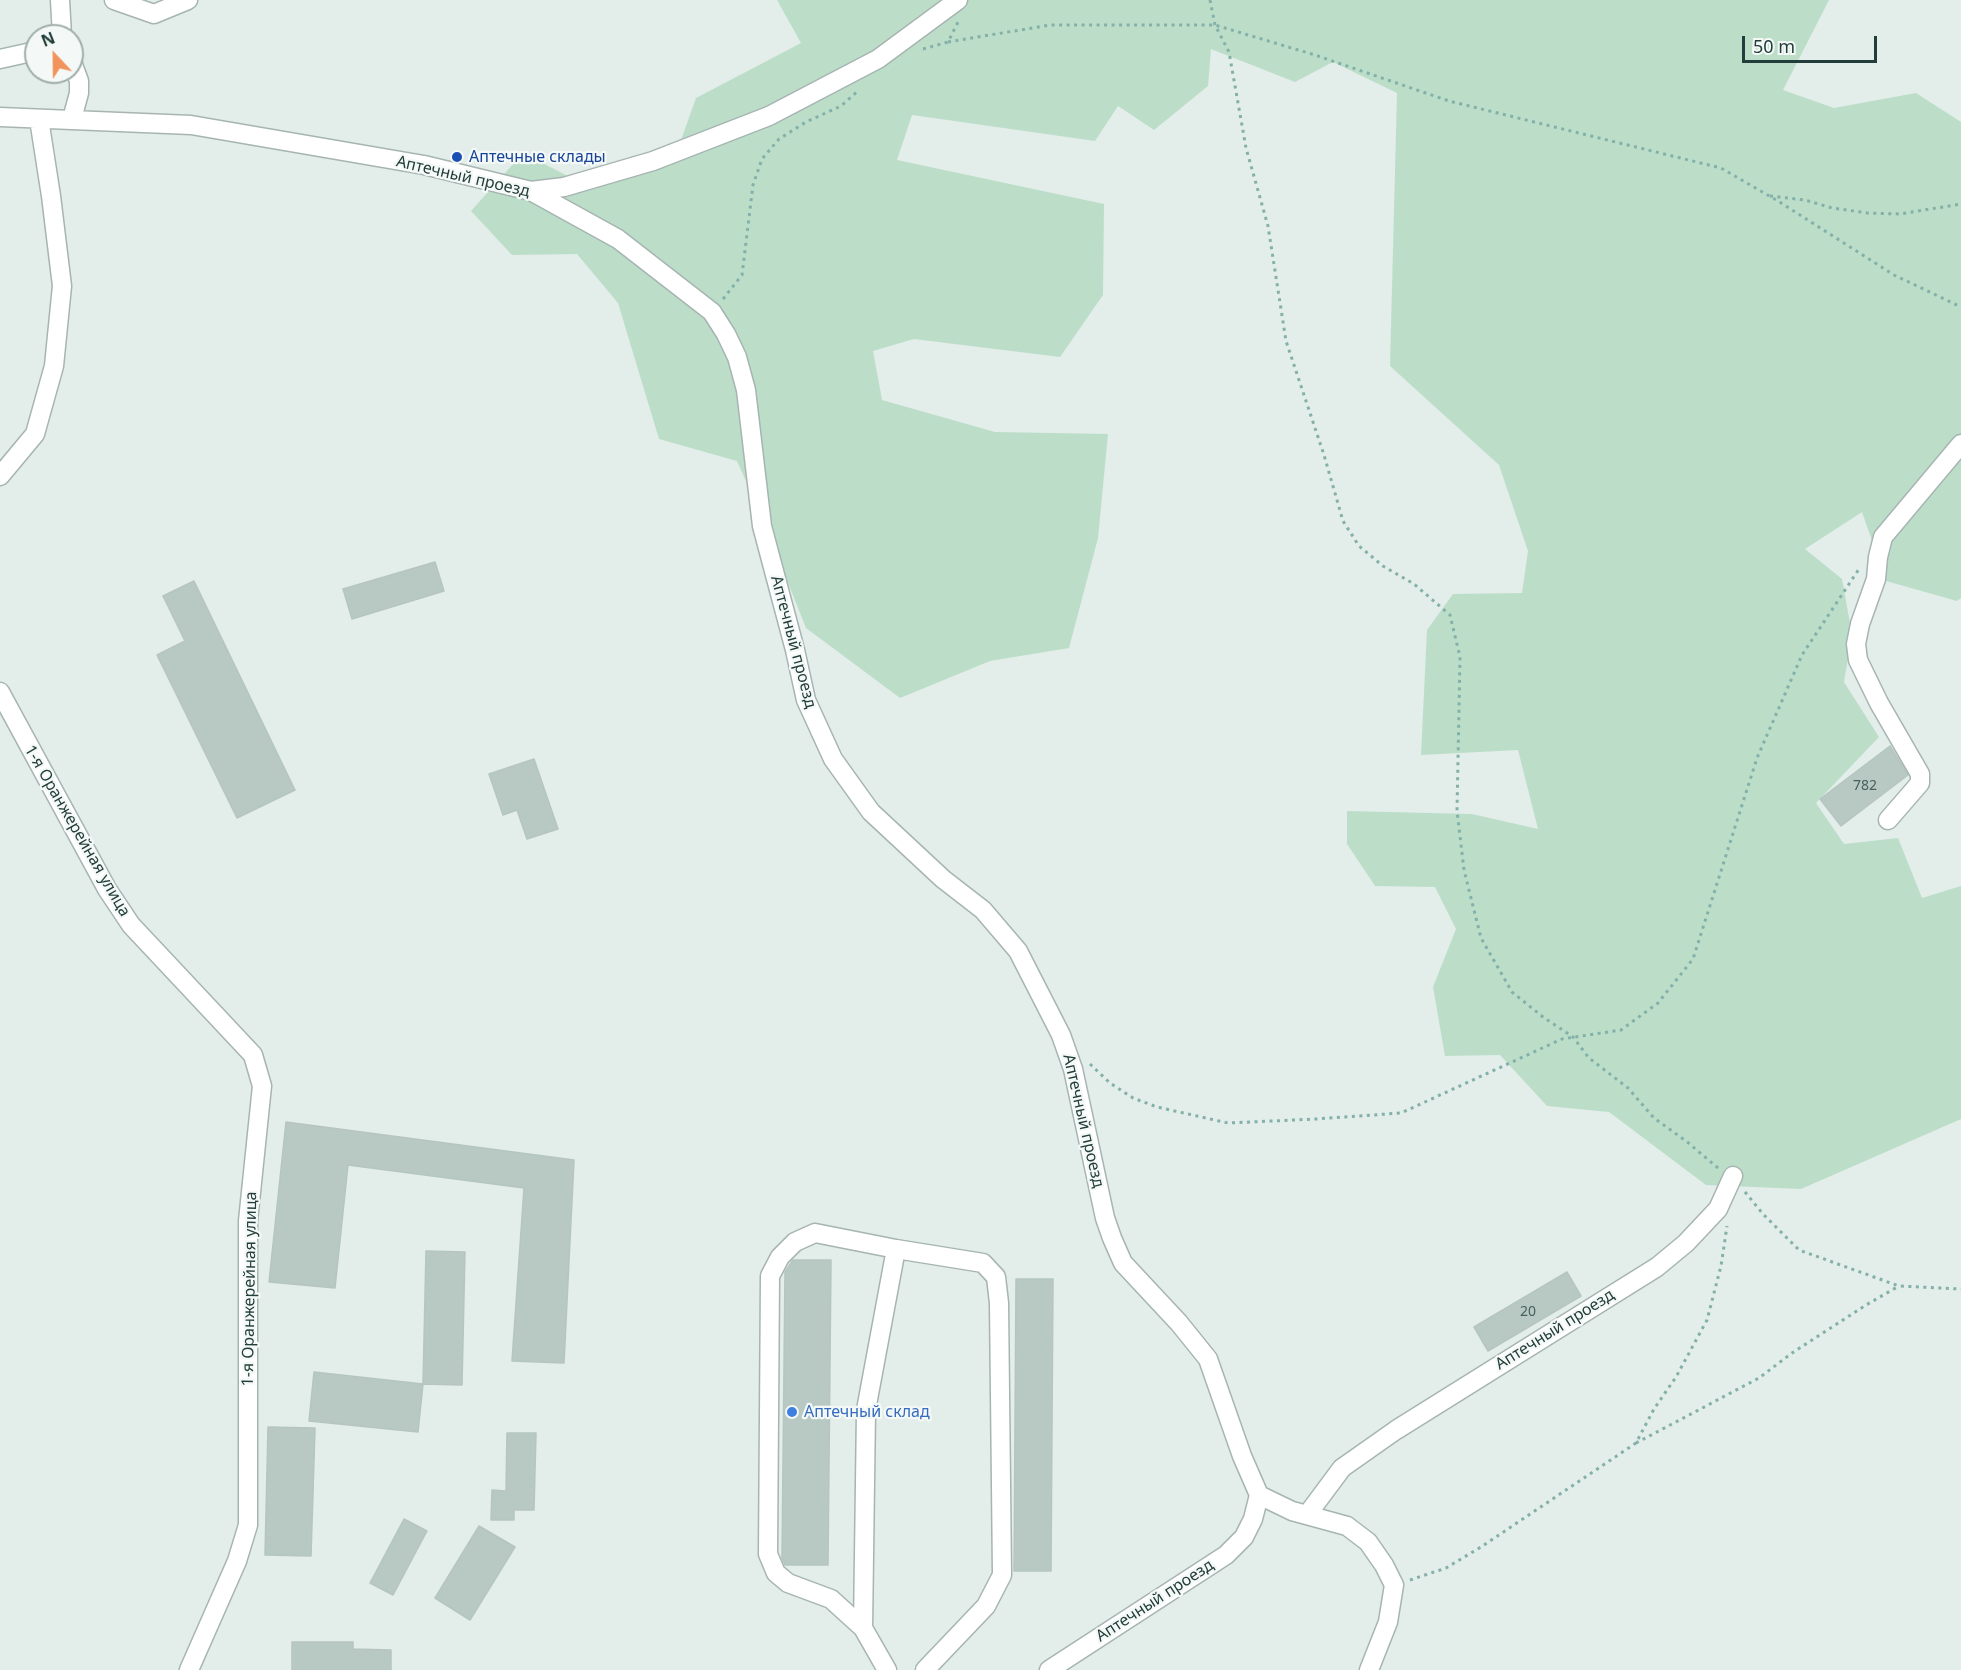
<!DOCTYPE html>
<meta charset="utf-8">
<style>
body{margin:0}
#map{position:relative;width:1961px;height:1670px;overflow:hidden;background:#e3edea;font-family:"Noto Sans",sans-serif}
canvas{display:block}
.north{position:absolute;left:24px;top:24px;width:60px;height:60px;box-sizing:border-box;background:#f4f9f7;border:2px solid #a0aeab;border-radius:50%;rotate:338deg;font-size:16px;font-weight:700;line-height:24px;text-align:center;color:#233e3a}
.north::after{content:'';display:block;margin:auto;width:21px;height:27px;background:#f1935c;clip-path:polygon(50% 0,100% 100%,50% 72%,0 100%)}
.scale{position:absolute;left:1742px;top:36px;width:135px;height:27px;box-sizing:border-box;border:3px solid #233e3a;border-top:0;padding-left:8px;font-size:18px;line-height:21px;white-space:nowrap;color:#233e3a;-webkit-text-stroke:4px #f4f9f7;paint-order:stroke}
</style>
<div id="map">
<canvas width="1961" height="1670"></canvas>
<div class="north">N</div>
<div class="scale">50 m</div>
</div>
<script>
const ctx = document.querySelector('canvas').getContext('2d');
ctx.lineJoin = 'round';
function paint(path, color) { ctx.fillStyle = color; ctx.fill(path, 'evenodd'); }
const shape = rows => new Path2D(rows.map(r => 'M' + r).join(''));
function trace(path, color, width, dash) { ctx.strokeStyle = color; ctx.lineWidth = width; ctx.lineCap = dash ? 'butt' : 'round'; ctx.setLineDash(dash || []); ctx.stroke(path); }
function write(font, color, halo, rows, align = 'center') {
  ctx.font = font + ' "Noto Sans",sans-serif'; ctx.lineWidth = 4.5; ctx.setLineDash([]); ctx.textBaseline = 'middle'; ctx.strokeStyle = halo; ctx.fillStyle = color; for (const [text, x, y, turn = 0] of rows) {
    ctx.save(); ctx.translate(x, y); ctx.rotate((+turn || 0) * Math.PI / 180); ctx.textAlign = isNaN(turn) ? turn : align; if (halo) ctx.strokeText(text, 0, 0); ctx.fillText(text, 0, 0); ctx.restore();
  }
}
paint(shape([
 [777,0,1829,0,1783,90,1834,108,1916,93,1961,122,1961,598,1957,601,1886,581,1862,512,1805,549,1842,579,1852,634,1844,682,1879,737,1816,803,1844,844,1898,838,1922,898,1961,886,1961,1119,1801,1189,1706,1185,1609,1112,1547,1106,1500,1055,1445,1056,1433,987,1456,929,1435,887,1375,886,1347,844,1347,811,1472,814,1538,829,1518,750,1421,755,1427,630,1453,594,1522,593,1528,551,1499,465,1390,366,1397,93,1333,62,1295,82,1211,49,1208,86,1154,130,1118,106,1095,141,912,115,897,160,1104,204,1103,295,1060,357,914,339,873,351,882,400,995,432,1108,434,1098,538,1069,648,990,661,900,698,806,628,761,515,737,461,659,439,618,303,577,254,512,255,471,211,523,153,593,189,675,157,696,98,801,43]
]), '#bcdec9');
const building = shape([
 [435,562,444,591,352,619,343,589,435,562],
 [194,581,295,790,237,818,157,655,185,641,163,596,194,581],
 [1890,746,1908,775,1841,826,1820,799,1890,746],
 [534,759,558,829,527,839,517,810,503,815,489,774,534,759],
 [286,1122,574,1160,564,1363,512,1361,524,1188,348,1165,335,1288,269,1282,286,1122],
 [426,1251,465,1252,462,1385,423,1384,426,1251],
 [793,1260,831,1260,828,1565,785,1565,782,1558,785,1272,793,1260],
 [1567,1272,1581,1296,1488,1351,1474,1327,1567,1272],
 [1016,1279,1053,1279,1051,1571,1014,1571,1016,1279],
 [314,1372,423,1384,418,1432,309,1421,314,1372],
 [268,1427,315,1428,311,1556,265,1555,268,1427],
 [507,1433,536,1433,534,1510,514,1510,514,1520,491,1520,492,1490,506,1491,507,1433],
 [404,1519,427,1531,393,1595,370,1583,404,1519],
 [479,1526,515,1547,470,1620,435,1598,479,1526],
 [292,1642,353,1642,353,1649,391,1650,391,1670,292,1670,292,1642]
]);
paint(building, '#b8c8c3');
trace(building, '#b5c6c1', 1.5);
const minor = shape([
 [60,0,62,36],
 [114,0,154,14,188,0],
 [0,59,36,51],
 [72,62,79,81,79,93,72,119],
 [0,117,191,125,424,165,531,191,618,239,712,312,726,334,737,357,746,390,762,526,795,650,806,700,833,759,871,812,943,879,983,910,1018,951,1061,1035,1073,1069,1105,1218,1112,1238,1123,1263,1179,1323,1208,1359,1242,1456,1259,1495,1253,1519,1244,1537,1226,1555,1049,1670],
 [531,191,564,187,653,161,769,116,878,59,958,0],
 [0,476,35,434,54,366,62,286,51,196,39,119],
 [0,692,107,889,131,925,253,1055,262,1086,248,1221,248,1525,237,1561,189,1670],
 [1888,820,1920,783,1920,774,1879,703,1858,660,1856,644,1860,624,1876,579,1878,557,1883,537,1961,444],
 [896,1249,983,1263,996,1277,999,1303,1002,1575,986,1606,925,1670],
 [1259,1495,1292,1511,1347,1526,1368,1542,1384,1565,1394,1585,1388,1622,1369,1670],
 [1307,1515,1342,1468,1396,1430,1657,1267,1686,1243,1718,1209,1733,1176],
 [863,1628,866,1410,896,1249,815,1233,795,1242,780,1257,770,1276,768,1554,776,1573,788,1583,831,1599,863,1628,887,1670]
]);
trace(minor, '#a6b5b2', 21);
trace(shape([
 [1210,0,1215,25,1229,52,1246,148,1268,226,1286,341,1324,455,1343,521,1359,546,1383,566,1414,584,1450,615,1460,657,1457,811,1464,870,1481,938,1512,992,1543,1017,1573,1037,1589,1058,1628,1088,1654,1118,1686,1141,1718,1168],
 [948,42,1050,25,1215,25,1315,55,1449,101,1721,168,1778,201,1894,275,1961,307],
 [923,49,948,42,958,22],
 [1770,196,1805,200,1832,208,1868,213,1900,214,1961,204],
 [723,299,742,275,753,185,762,159,779,139,806,122,841,106,858,91],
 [1090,1064,1110,1083,1133,1098,1157,1107,1228,1123,1316,1119,1401,1113,1562,1039,1621,1030,1658,1003,1693,959,1757,758,1802,655,1859,569],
 [1745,1192,1763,1214,1799,1250,1899,1286,1961,1289],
 [1636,1443,1759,1378,1792,1353,1866,1305,1899,1286],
 [1410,1580,1446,1568,1481,1547,1636,1443,1654,1409,1676,1377,1707,1320,1721,1266,1727,1226]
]), '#83b0a8', 3, [3, 4.5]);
trace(minor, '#fff', 18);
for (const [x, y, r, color] of [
 [457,157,6,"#1a4fb4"],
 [792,1412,6,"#3f7fe0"]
]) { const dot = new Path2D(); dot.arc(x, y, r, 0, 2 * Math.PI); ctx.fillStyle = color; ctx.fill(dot); trace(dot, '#f4f9f7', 2); }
write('14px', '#48605c', null, [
 ["782",1865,786],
 ["20",1528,1312]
]);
write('16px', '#164399', '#f4f9f7', [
 ["Аптечные склады",469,157]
], 'left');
write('16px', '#233e3a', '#f4f9f7', [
 ["Аптечный проезд",463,177,13],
 ["Аптечный проезд",793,642,75],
 ["1-я Оранжерейная улица",77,831,60],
 ["Аптечный проезд",1083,1121,77],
 ["1-я Оранжерейная улица",250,1289,-89],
 ["Аптечный проезд",1555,1330,-32],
 ["Аптечный проезд",1155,1601,-33]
]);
write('16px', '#366cbe', '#f4f9f7', [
 ["Аптечный склад",804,1412]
], 'left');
</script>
